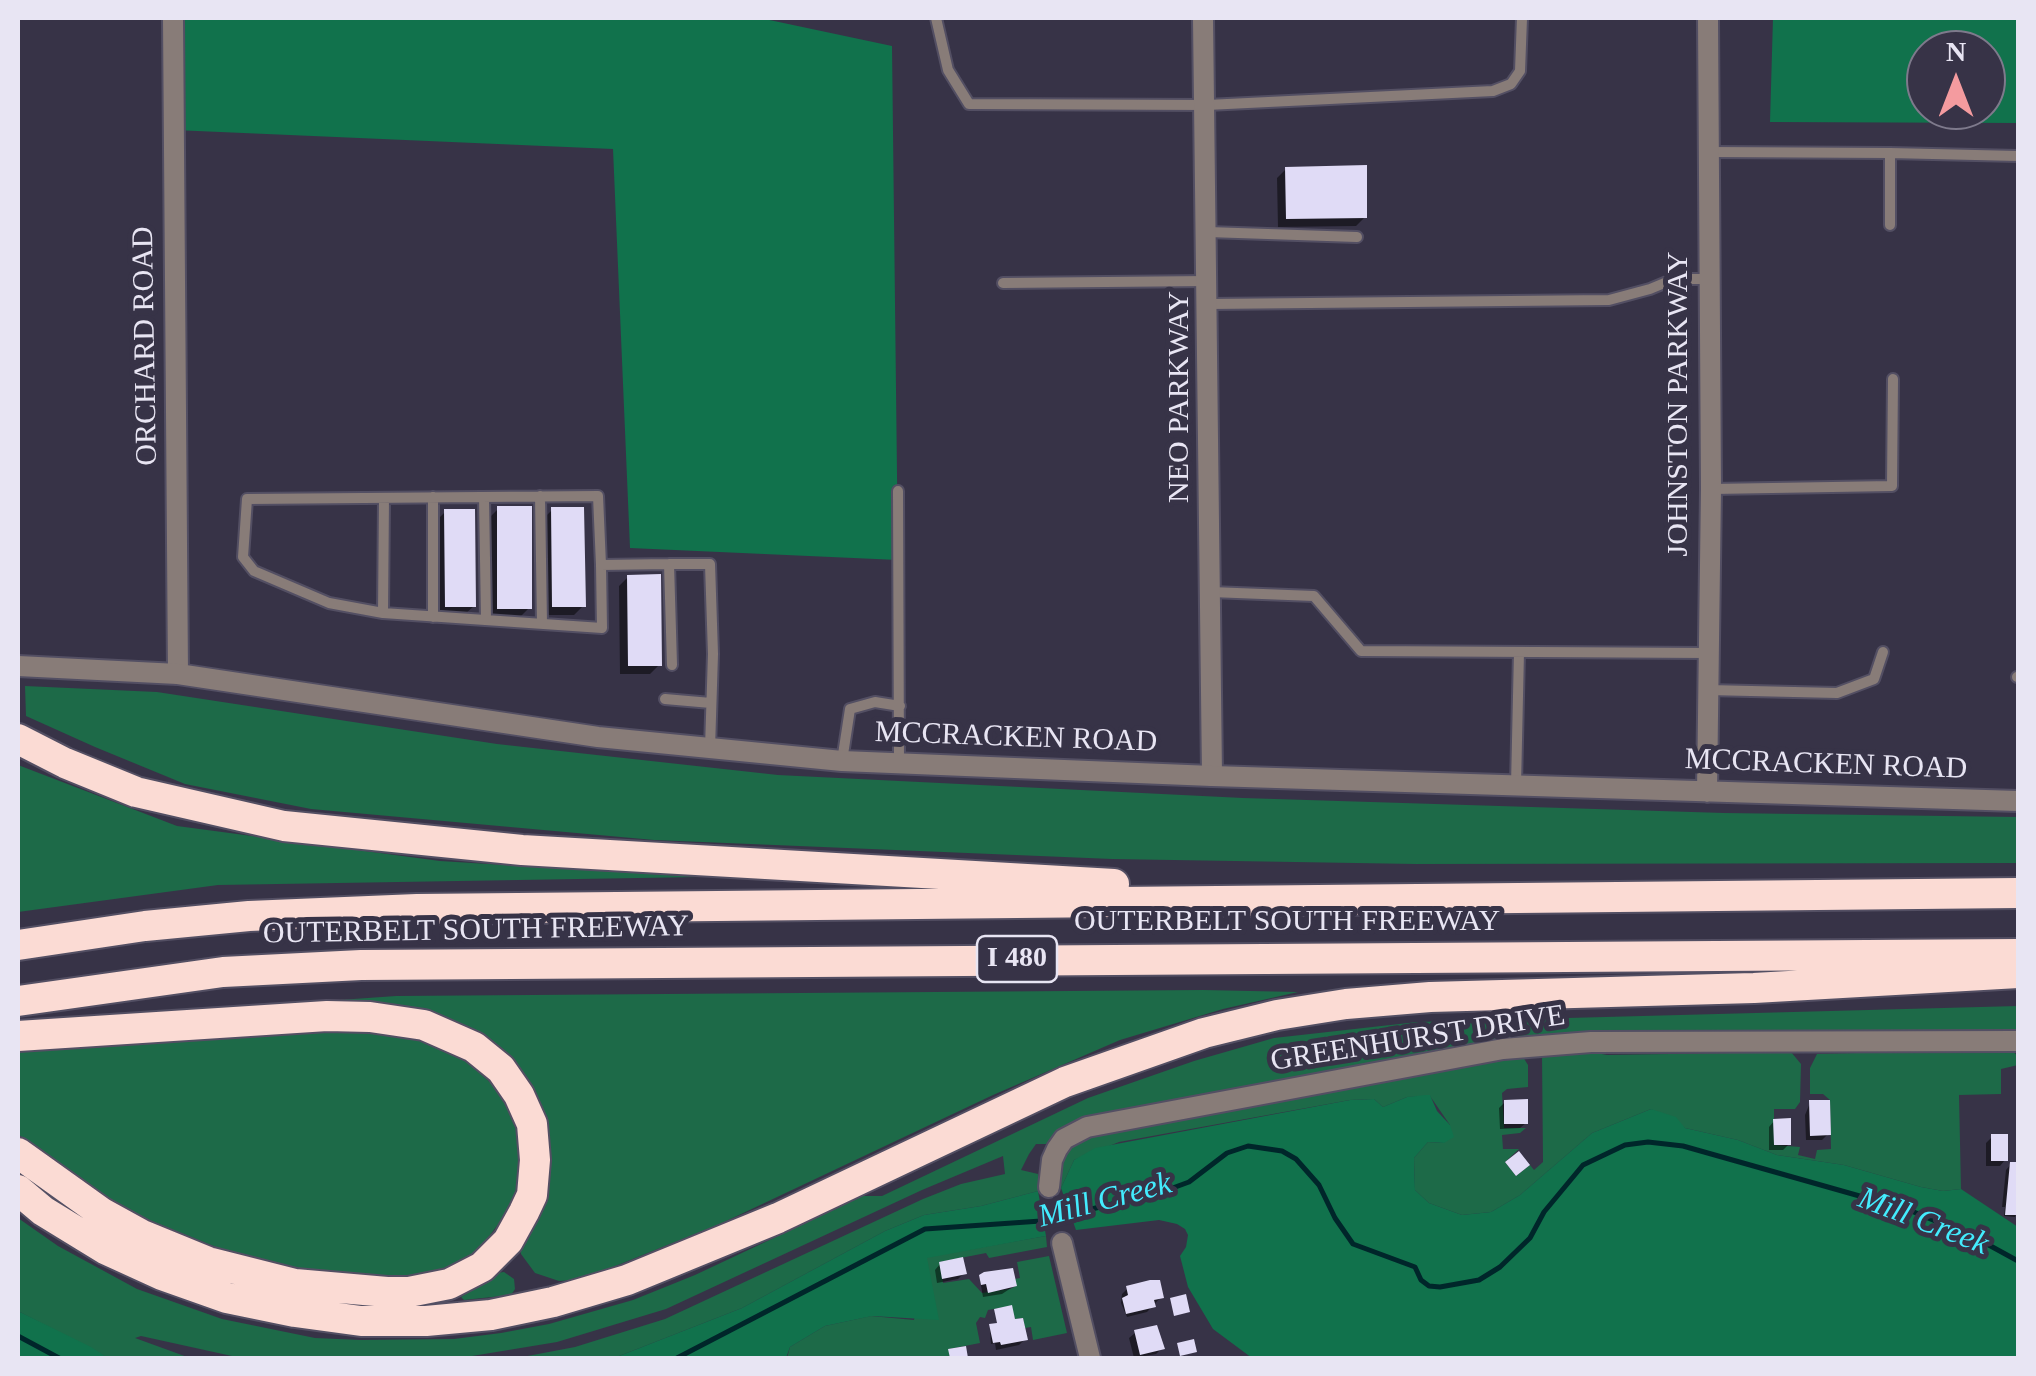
<!DOCTYPE html>
<style>
body{margin:0}
#map{position:relative;width:2036px;height:1376px;overflow:hidden;background:#373347;font-family:"Times New Roman",serif}
canvas{display:block}
.frame{position:absolute;inset:0;border:20px solid #e8e5f3;pointer-events:none}
.north{position:absolute;left:1906px;top:30px;width:100px;height:100px;box-sizing:border-box;background:#373347;border:2px solid #7e7a8c;border-radius:50%;rotate:0deg;font-size:28px;font-weight:700;line-height:40px;text-align:center;color:#e8e5f3}
.north::after{content:'';display:block;margin:auto;width:35px;height:45px;background:#f49b9f;clip-path:polygon(50% 0,100% 100%,50% 72%,0 100%)}
</style>
<div id="map">
<canvas width="2036" height="1376"></canvas>
<div class="frame"></div>
<div class="north">N</div>
</div>
<script>
const ctx = document.querySelector('canvas').getContext('2d');
ctx.lineJoin = 'round';
function paint(path, color) { ctx.fillStyle = color; ctx.fill(path, 'evenodd'); }
const shape = rows => new Path2D(rows.map(r => 'M' + r).join(''));
function trace(path, color, width, dash) { ctx.strokeStyle = color; ctx.lineWidth = width; ctx.lineCap = dash ? 'butt' : 'round'; ctx.setLineDash(dash || []); ctx.stroke(path); }
function write(font, color, halo, rows, align = 'center') {
  ctx.font = font + ' "Times New Roman",serif'; ctx.lineWidth = 10; ctx.setLineDash([]); ctx.textBaseline = 'middle'; ctx.strokeStyle = halo; ctx.fillStyle = color; for (const [text, x, y, turn = 0] of rows) {
    ctx.save(); ctx.translate(x, y); ctx.rotate((+turn || 0) * Math.PI / 180); ctx.textAlign = isNaN(turn) ? turn : align; if (halo) ctx.strokeText(text, 0, 0); ctx.fillText(text, 0, 0); ctx.restore();
  }
}
paint(shape([
 [25,686,157,692,497,744,778,775,1243,798,1724,813,2018,817,2018,863,1416,864,1112,859,654,840,311,809,185,784,95,747,26,716],
 [18,765,177,826,440,861,699,877,218,885,18,912],
 [1203,990,1298,992,1223,1009,1120,1040,993,1095,720,1224,603,1271,575,1280,559,1281,535,1273,521,1254,519,1244,531,1227,512,1062,325,1001,396,996],
 [2018,1006,2018,1031,1581,1032,1515,1037,1089,1116,1058,1131,1046,1144,1036,1144,1029,1154,1021,1170,1038,1174,1038,1191,981,1206,924,1215,885,1231,742,1308,614,1358,517,1358,575,1347,665,1319,923,1199,961,1184,1005,1174,1003,1156,922,1190,666,1309,557,1342,460,1358,241,1358,141,1336,135,1338,190,1358,108,1358,18,1311,18,1218,58,1246,137,1289,222,1319,315,1338,360,1340,454,1339,501,1333,549,1324,633,1300,695,1275,863,1196,882,1196,1088,1098,1194,1061,1274,1038,1417,1022],
 [344,1031,405,1035,465,1060,500,1091,517,1130,520,1174,512,1206,481,1247,462,1262,440,1272,393,1279,299,1270,231,1253,136,1215,81,1185,18,1134,18,1050],
 [2010,1049,2018,1056,2018,1065,2001,1069,2001,1094,1959,1095,1961,1189,1943,1191,1921,1187,1844,1165,1777,1155,1738,1140,1685,1128,1651,1109,1592,1133,1520,1195,1491,1212,1462,1215,1429,1203,1415,1190,1414,1158,1428,1142,1444,1143,1450,1125,1430,1096,1407,1097,1383,1107,1374,1099,1350,1100,1119,1142,1074,1160,1061,1188,1059,1176,1067,1150,1074,1144,1097,1136,1523,1057,1528,1065,1528,1087,1507,1089,1502,1093,1504,1128,1526,1128,1520,1133,1502,1135,1503,1149,1519,1149,1505,1162,1516,1176,1530,1165,1534,1170,1543,1162,1542,1055,1591,1052,1607,1055,1791,1052,1801,1064,1800,1102,1795,1109,1774,1109,1774,1145,1800,1147,1798,1155,1815,1159,1817,1150,1831,1149,1830,1100,1823,1094,1810,1094,1810,1068,1817,1054],
 [1046,1236,1047,1247,989,1258,986,1253,940,1262,943,1283,969,1279,982,1293,1010,1289,1016,1286,1015,1279,1020,1278,1017,1262,1049,1256,1067,1333,1033,1340,1031,1327,1025,1328,1023,1318,1015,1319,1011,1306,988,1310,985,1318,980,1317,976,1323,980,1343,949,1349,950,1358,787,1358,790,1347,825,1326,871,1316,914,1320,926,1257],
 [504,1272,514,1279,515,1289,511,1295,464,1300,461,1297,496,1273]
]), '#1d6a48');
paint(shape([
 [173,18,760,18,892,46,898,560,630,548,613,149,174,130],
 [1773,18,2018,18,2018,123,1770,122],
 [1926,50,1986,50,1986,110,1926,110],
 [1426,1095,1430,1095,1437,1111,1450,1125,1454,1137,1444,1143,1428,1142,1414,1158,1415,1190,1429,1203,1462,1215,1491,1212,1520,1195,1592,1133,1651,1109,1676,1117,1685,1128,1738,1140,1777,1155,1844,1165,1921,1187,1943,1191,1961,1189,2018,1227,2018,1358,1252,1358,1213,1329,1188,1287,1180,1256,1186,1247,1188,1235,1185,1229,1177,1224,1159,1220,1076,1230,1061,1188,1074,1160,1095,1148,1350,1100,1374,1099,1383,1107,1407,1097],
 [1038,1191,1046,1236,927,1258,939,1320,872,1316,825,1326,790,1347,786,1358,614,1358,742,1308,885,1231,924,1215,981,1206],
 [18,1311,91,1347,108,1358,18,1358]
]), '#11724c');
paint(shape([
 [1286,169,1365,217,1356,226,1278,227,1277,178],
 [498,509,529,608,520,617,489,617,489,518],
 [552,510,583,606,574,615,544,615,543,519],
 [445,512,474,606,464,615,437,615,436,521],
 [628,577,659,665,650,674,620,674,619,586],
 [1505,1102,1526,1123,1520,1128,1500,1129,1499,1108],
 [1810,1103,1828,1134,1822,1140,1806,1140,1805,1115],
 [1774,1121,1789,1144,1783,1150,1769,1150,1769,1127],
 [1992,1137,2005,1160,2000,1166,1986,1166,1986,1143],
 [2011,1164,2018,1165,2018,1208,2015,1217,2004,1216,2005,1207,2002,1207,2006,1170],
 [940,1264,964,1273,958,1279,937,1283,935,1270],
 [985,1275,1014,1286,1002,1294,983,1297,980,1280],
 [1128,1288,1161,1297,1147,1312,1127,1317,1121,1303,1122,1294],
 [990,1327,1025,1339,1019,1345,996,1350,995,1343,991,1344],
 [1135,1333,1162,1348,1156,1354,1134,1358,1129,1338]
]), '#0007');
trace(shape([
 [18,1336,59,1358],
 [677,1358,925,1229,1041,1221,1159,1193,1189,1182,1227,1153,1248,1146,1282,1151,1296,1159,1319,1185,1335,1218,1353,1244,1415,1267,1421,1280,1429,1286,1440,1287,1479,1280,1500,1267,1530,1238,1544,1212,1583,1165,1625,1145,1648,1142,1683,1146,1909,1210,1976,1238,2018,1261]
]), '#00262a', 5);
paint(shape([
 [1367,165,1367,218,1286,219,1285,167],
 [497,506,532,506,532,609,497,609],
 [551,507,584,507,586,607,552,607],
 [444,509,475,509,476,607,445,607],
 [661,574,662,666,628,666,627,575],
 [1528,1099,1528,1124,1504,1124,1504,1100],
 [1809,1100,1830,1100,1831,1135,1810,1136],
 [1791,1118,1791,1145,1774,1145,1773,1119],
 [1991,1134,2008,1134,2008,1161,1991,1161],
 [1519,1151,1530,1165,1516,1176,1505,1162],
 [2010,1162,2018,1162,2018,1215,2005,1215],
 [963,1257,967,1274,942,1279,939,1262],
 [1013,1268,1017,1286,988,1293,986,1284,981,1285,979,1275,984,1272],
 [1150,1280,1160,1280,1164,1298,1154,1300,1156,1307,1126,1314,1122,1298,1128,1295,1126,1286],
 [1186,1294,1190,1312,1174,1316,1170,1298],
 [1012,1305,1015,1319,1023,1318,1028,1340,1001,1345,1000,1342,993,1343,989,1324,997,1323,994,1309],
 [1157,1325,1165,1349,1140,1355,1134,1330],
 [1194,1339,1197,1352,1180,1356,1177,1343],
 [966,1346,968,1358,950,1358,948,1349]
]), '#e0dbf6');
const service = shape([
 [936,18,948,70,969,104,1207,105,1493,91,1511,84,1520,71,1522,18],
 [1710,152,1890,153,1890,225],
 [1890,153,2018,156],
 [1208,232,1357,237],
 [1003,283,1208,281],
 [1209,304,1609,300,1650,289,1674,279,1709,279],
 [1712,489,1892,486,1893,379],
 [898,491,899,763],
 [540,496,542,624],
 [484,497,486,620],
 [601,565,598,496,247,499,243,557,254,571,329,603,383,613,602,628,601,565,669,564],
 [1211,592,1314,596,1361,651,1707,653],
 [383,613,384,498],
 [433,617,433,497],
 [672,665,669,564,710,564,713,654,710,748],
 [2017,677,2018,677],
 [1708,690,1837,693,1874,679,1883,652],
 [665,699,711,703],
 [842,761,850,709,875,702,900,706],
 [1516,785,1519,652]
]);
const minor = shape([
 [173,18,178,674],
 [1203,18,1212,776],
 [1049,1187,1052,1160,1057,1149,1064,1139,1087,1127,1503,1049,1591,1042,2018,1041],
 [1062,1243,1090,1358]
]);
const tertiary = shape([
 [18,666,178,674,598,737,842,761,1212,776,2018,801],
 [1707,792,1711,489,1708,18]
]);
const motorway = shape([
 [18,739,65,763,136,792,284,826,522,850,1114,884],
 [18,945,145,926,249,916,417,909,2018,893],
 [18,1001,223,972,361,965,2018,954],
 [18,1036,327,1016,370,1017,424,1025,474,1047,501,1069,519,1095,532,1124,535,1160,532,1195,524,1212,508,1241,482,1267,449,1284,409,1292,387,1292,295,1284,208,1262,142,1235,102,1213,18,1153],
 [18,1190,43,1211,105,1249,162,1275,227,1298,295,1312,361,1321,426,1321,491,1315,553,1302,627,1280,778,1218,1065,1082,1204,1033,1277,1015,1346,1004,1430,997,1754,988,2018,973]
]);
trace(service, '#534f63', 14);
trace(minor, '#534f63', 24);
trace(tertiary, '#534f63', 24);
trace(motorway, '#534f63', 34);
trace(service, '#887c78', 10);
trace(minor, '#887c78', 20);
trace(tertiary, '#887c78', 20);
trace(motorway, '#fbdbd4', 30);
for (const [x, y, w] of [
 [1017,959,80]
]) { const box = new Path2D(); box.roundRect(x - w / 2, y - 23, w, 46, 8); ctx.fillStyle = '#373347'; ctx.fill(box); trace(box, '#e8e5f3', 2.5); }
write('bold 28px', '#e8e5f3', null, [
 ["I 480",1017,959]
]);
write('30px', '#e8e5f3', '#373347', [
 ["ORCHARD ROAD",146,346,-91],
 ["NEO PARKWAY",1180,397,-90],
 ["JOHNSTON PARKWAY",1679,404,-90],
 ["MCCRACKEN ROAD",1016,738,2],
 ["MCCRACKEN ROAD",1826,765,2],
 ["OUTERBELT SOUTH FREEWAY",1287,922],
 ["OUTERBELT SOUTH FREEWAY",476,931,-1],
 ["GREENHURST DRIVE",1418,1039,-9]
]);
write('italic 32px', '#43ecfe', '#373347', [
 ["Mill Creek",1105,1201,-15],
 ["Mill Creek",1923,1222,21]
]);
</script>
